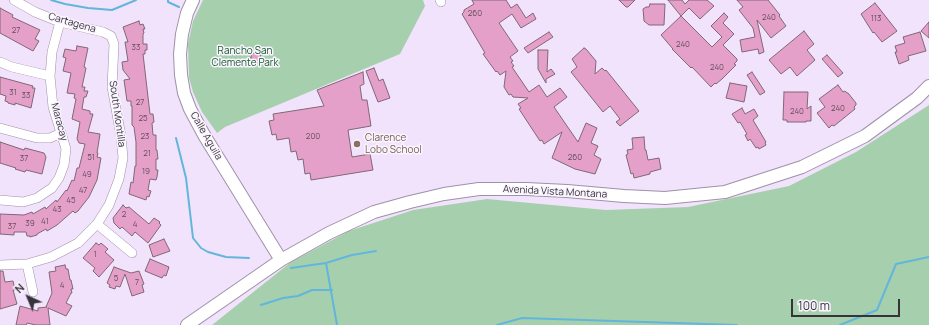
<!DOCTYPE html>
<style>
body{margin:0}
#map{position:relative;width:929px;height:325px;overflow:hidden;background:#f2e3fc;font-family:Manrope,sans-serif}
canvas{display:block}
.north{position:absolute;left:8px;top:277px;width:40px;height:40px;-webkit-text-stroke:3px #faf4fe;paint-order:stroke;rotate:316deg;font-size:11px;font-weight:700;line-height:16px;text-align:center;color:#38323b}
.north::after{content:'';display:block;margin:auto;width:14px;height:18px;background:#38323b;clip-path:polygon(50% 0,100% 100%,50% 72%,0 100%)}
.scale{position:absolute;left:791px;top:299px;width:109px;height:18px;box-sizing:border-box;border:2px solid #38323b;border-top:0;padding-left:5px;font-size:12px;line-height:14px;white-space:nowrap;color:#38323b;-webkit-text-stroke:3px #faf4fe;paint-order:stroke}
</style>
<div id="map">
<canvas width="929" height="325"></canvas>
<div class="north">N</div>
<div class="scale">100 m</div>
</div>
<script>
const ctx = document.querySelector('canvas').getContext('2d');
ctx.lineJoin = 'round';
function paint(path, color) { ctx.fillStyle = color; ctx.fill(path, 'evenodd'); }
const shape = rows => new Path2D(rows.map(r => 'M' + r).join(''));
function trace(path, color, width, dash) { ctx.strokeStyle = color; ctx.lineWidth = width; ctx.lineCap = dash ? 'butt' : 'round'; ctx.setLineDash(dash || []); ctx.stroke(path); }
function write(font, color, halo, rows, align = 'center') {
  ctx.font = font + ' Manrope,sans-serif'; ctx.lineWidth = 3; ctx.setLineDash([]); ctx.textBaseline = 'middle'; ctx.strokeStyle = halo; ctx.fillStyle = color; for (const [text, x, y, turn = 0] of rows) {
    ctx.save(); ctx.translate(x, y); ctx.rotate((+turn || 0) * Math.PI / 180); ctx.textAlign = isNaN(turn) ? turn : align; if (halo) ctx.strokeText(text, 0, 0); ctx.fillText(text, 0, 0); ctx.restore();
  }
}
paint(shape([
 [203,0,423,0,425,6,400,54,225,127,217,133,202,112,193,92,189,78,188,44,193,21],
 [929,105,929,325,212,325,291,262,349,231,413,210,487,199,606,210,688,207,789,186,856,152]
]), '#a6d0ad');
trace(shape([
 [51,0,65,4,88,8,112,10,136,0],
 [168,0,168,2,179,7],
 [176,138,186,178,193,238,201,248,208,252,226,257,249,258],
 [326,263,337,325],
 [291,268,326,263,352,255,376,251],
 [261,305,283,298,298,296,312,290,332,290],
 [497,325,522,318,737,325],
 [840,325,877,310,896,264,929,257]
]), '#62b6db', 2);
const building = shape([
 [472,0,506,0,511,8,517,4,526,18,533,13,536,19,521,28,512,14,499,23,518,51,510,57,513,61,511,62,514,66,512,67,529,92,539,85,547,97,560,88,567,97,554,107,578,142,586,123,597,128,591,143,598,146,594,155,601,159,595,174,575,169,552,158,562,132,544,144,542,140,540,141,519,109,521,108,518,104,528,98,513,97,511,94,509,95,504,87,506,71,500,75,497,71,496,72,483,54,485,53,462,14,464,12,464,10,474,4,472,0],
 [619,0,635,0,628,7,626,7,619,0],
 [668,0,682,0,685,4,689,0,707,0,714,6,700,19,689,8,681,16,668,0],
 [737,0,768,0,780,15,779,16,786,26,771,38,757,20,764,52,759,54,758,49,742,52,740,40,755,37,753,28,739,10,743,7,737,0],
 [875,3,897,31,882,42,874,32,873,33,861,14,875,3],
 [650,4,665,4,664,25,649,25,644,21,643,9,646,7,649,7,650,4],
 [0,8,13,15,12,17,40,30,35,39,39,41,33,51,0,33,0,8],
 [724,13,728,17,723,23,734,34,723,45,737,59,737,61,734,64,736,65,722,79,716,84,715,83,711,87,692,67,691,68,672,49,673,49,661,35,681,16,712,47,722,37,711,26,724,13],
 [139,21,140,25,143,24,145,29,143,29,144,33,143,34,143,44,147,44,147,50,145,50,145,54,143,54,150,114,153,114,154,122,152,123,153,135,156,135,156,150,157,150,158,159,156,159,156,170,158,170,157,177,156,180,150,179,148,190,151,191,149,197,147,196,146,200,129,194,131,182,133,183,135,166,136,166,136,142,134,127,132,125,132,106,131,106,131,101,127,101,124,80,130,79,123,70,122,62,128,61,125,42,128,42,123,27,139,21],
 [929,22,929,38,921,31,929,22],
 [804,31,814,44,807,50,815,60,797,76,790,67,781,74,769,60,804,31],
 [549,32,553,37,528,53,524,48,549,32],
 [920,32,926,51,908,56,909,60,899,64,895,52,897,52,895,46,905,43,903,37,920,32],
 [77,46,88,48,84,67,86,68,82,87,85,87,84,91,88,91,86,97,84,97,82,109,90,111,90,114,93,114,88,132,100,134,97,153,98,153,97,157,101,158,97,180,89,197,78,211,75,213,73,211,57,225,47,231,46,229,37,234,37,235,30,237,30,236,27,236,26,232,14,232,14,235,0,234,0,214,24,215,32,212,33,214,45,207,46,209,56,200,57,202,66,190,67,191,72,180,74,181,77,168,79,168,85,144,79,143,77,139,80,122,72,119,76,99,74,98,75,94,67,93,71,73,63,71,66,58,63,57,65,49,76,51,77,46],
 [584,48,586,49,596,61,595,74,602,68,605,71,606,70,639,111,620,126,616,122,620,119,610,106,603,112,571,72,577,67,572,59,584,48],
 [538,50,548,50,547,72,551,69,555,74,546,79,546,83,538,69,538,50],
 [252,53,261,54,259,64,250,62,252,53],
 [827,55,843,73,838,77,822,59,827,55],
 [374,68,379,81,383,79,390,98,378,102,366,71,374,68],
 [363,72,364,84,360,86,362,100,367,100,371,126,348,130,352,157,370,154,373,170,311,180,310,173,305,174,303,159,298,160,296,151,291,152,289,138,277,140,276,134,272,135,269,121,274,120,273,114,324,106,317,90,363,72],
 [752,72,765,92,760,95,747,75,752,72],
 [0,77,33,86,32,88,35,88,31,108,15,103,15,105,8,103,8,102,5,101,6,96,0,94,0,77],
 [730,83,747,86,744,102,726,98,730,83],
 [838,85,843,92,845,91,847,93,848,93,856,103,856,105,854,107,855,109,834,126,832,125,829,128,817,113,825,107,819,99,838,85],
 [784,92,808,92,807,109,811,106,811,121,806,121,806,122,787,122,787,120,783,120,784,92],
 [742,108,745,114,754,109,758,116,753,120,766,142,765,143,766,145,759,149,758,147,756,148,750,139,748,141,745,135,747,134,740,122,738,123,732,114,742,108],
 [644,137,645,150,646,150,648,160,659,158,661,169,650,172,650,174,634,178,633,173,631,174,626,155,628,154,627,150,633,149,632,138,644,137],
 [0,142,24,150,25,148,44,153,46,157,42,174,26,170,25,172,15,169,16,168,0,163,0,142],
 [123,205,126,208,129,207,149,224,154,218,160,222,159,223,161,225,148,243,135,232,132,236,122,227,120,229,114,223,113,218,123,205],
 [164,239,170,251,153,257,149,245,164,239],
 [96,243,99,245,101,243,108,249,105,252,114,260,99,277,93,271,95,268,83,258,96,243],
 [150,259,169,267,166,276,164,275,162,278,145,271,150,259],
 [65,265,66,269,68,269,70,280,71,280,73,289,71,289,72,293,71,293,66,303,72,306,66,316,48,308,50,325,36,325,27,323,26,325,16,325,20,306,38,311,38,308,47,307,46,307,52,293,49,272,56,271,55,267,65,265],
 [114,267,131,273,139,271,144,284,142,285,144,292,132,296,125,274,120,287,116,286,115,289,109,287,110,285,107,283,114,267],
 [0,271,3,271,5,282,13,281,15,290,13,290,17,304,0,309,0,271]
]);
paint(building, '#e5a0c9');
trace(building, '#806775', 1);
const street = shape([
 [440,0,441,2],
 [0,62,12,67,50,76],
 [0,128,37,138,50,138,61,133],
 [0,200,23,202,37,198,52,188,59,178,64,165,66,149,53,107,50,76,52,52,60,22],
 [97,224,132,253],
 [27,264,33,292],
 [0,265,27,264,51,257,78,243,97,224,109,205,119,179,123,158,121,136,112,87,114,44,111,36,103,32,60,22,35,12,14,0]
]);
const secondary = shape([
 [193,0,187,13,182,34,180,54,181,75,184,93,190,109,204,135,281,260],
 [187,325,281,260,329,233,374,212,410,202,444,194,479,189,526,189,567,191,624,196,665,198,725,192,802,167,865,136,917,98,929,86]
]);
trace(street, '#9f91a8', 10);
trace(secondary, '#9f91a8', 14);
trace(street, '#fff', 9);
trace(secondary, '#fff', 12);
for (const [x, y, r, color] of [
 [357,144,4,"#8d6e63"]
]) { const dot = new Path2D(); dot.arc(x, y, r, 0, 2 * Math.PI); ctx.fillStyle = color; ctx.fill(dot); trace(dot, '#faf4fe', 1.5); }
write('8px', '#634e5e', null, [
 ["260",475,14],
 ["240",769,18],
 ["113",876,19],
 ["27",16,31],
 ["240",683,45],
 ["33",136,48],
 ["240",717,68],
 ["31",13,93],
 ["33",26,96],
 ["27",140,103],
 ["240",838,109],
 ["240",797,112],
 ["25",143,119],
 ["23",145,137],
 ["200",313,137],
 ["21",147,154],
 ["51",91,158],
 ["260",575,158],
 ["37",24,159],
 ["19",146,172],
 ["49",87,175],
 ["47",83,191],
 ["45",71,201],
 ["43",57,210],
 ["2",124,215],
 ["41",45,222],
 ["39",30,224],
 ["4",135,225],
 ["37",12,227],
 ["1",95,255],
 ["5",116,279],
 ["7",137,283],
 ["4",62,286]
]);
write('10px', '#38323b', '#faf4fe', [
 ["Cartagena",72,23,16],
 ["South Montilla",117,114,82],
 ["Maracay",59,122,75],
 ["Calle Aguila",206,136,60],
 ["Avenida Vista Montana",555,192,3]
]);
write('10px', '#175b2c', '#faf4fe', [
 ["Rancho San",245,51],
 ["Clemente Park",245,63]
]);
write('10px', '#785e54', '#faf4fe', [
 ["Clarence",365,138],
 ["Lobo School",365,150]
], 'left');
</script>
